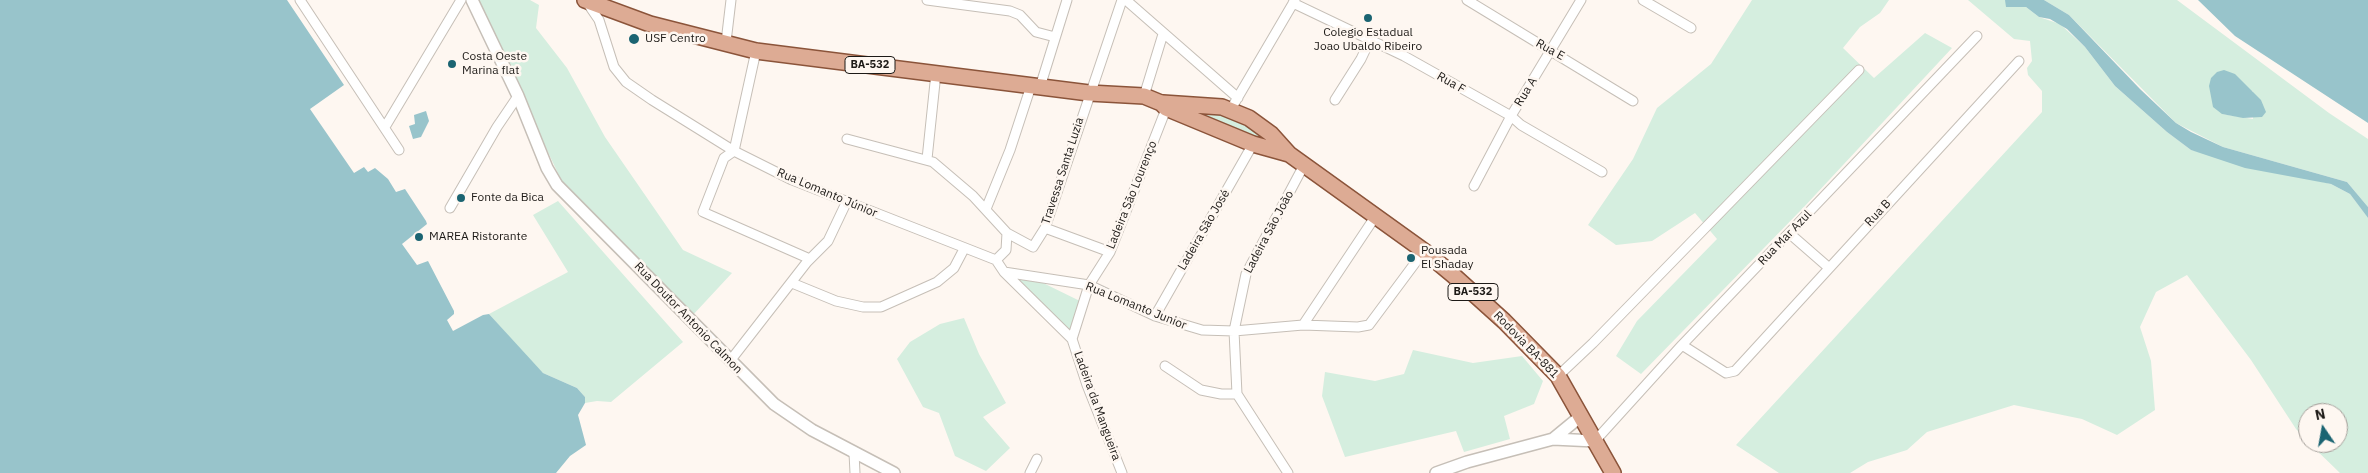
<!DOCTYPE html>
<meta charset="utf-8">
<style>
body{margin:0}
#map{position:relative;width:2368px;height:473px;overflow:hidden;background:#fef7f1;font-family:"IBM Plex Sans",sans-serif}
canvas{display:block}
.north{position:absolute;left:2298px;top:403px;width:50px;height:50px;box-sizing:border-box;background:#fef7f1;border:1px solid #a49f9a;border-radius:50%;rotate:348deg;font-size:14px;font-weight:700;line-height:20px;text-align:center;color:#1d1a17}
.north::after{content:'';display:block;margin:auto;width:18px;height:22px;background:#1b6472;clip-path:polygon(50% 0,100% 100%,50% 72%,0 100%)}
</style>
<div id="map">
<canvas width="2368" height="473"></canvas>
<div class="north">N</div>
</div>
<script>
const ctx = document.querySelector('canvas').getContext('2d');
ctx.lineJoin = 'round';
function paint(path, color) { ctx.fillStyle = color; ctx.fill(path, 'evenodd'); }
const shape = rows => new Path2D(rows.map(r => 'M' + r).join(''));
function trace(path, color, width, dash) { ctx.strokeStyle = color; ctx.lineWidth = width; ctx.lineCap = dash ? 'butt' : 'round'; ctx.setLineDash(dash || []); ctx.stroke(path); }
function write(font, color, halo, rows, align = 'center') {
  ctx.font = font + ' "IBM Plex Sans",sans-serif'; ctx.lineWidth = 5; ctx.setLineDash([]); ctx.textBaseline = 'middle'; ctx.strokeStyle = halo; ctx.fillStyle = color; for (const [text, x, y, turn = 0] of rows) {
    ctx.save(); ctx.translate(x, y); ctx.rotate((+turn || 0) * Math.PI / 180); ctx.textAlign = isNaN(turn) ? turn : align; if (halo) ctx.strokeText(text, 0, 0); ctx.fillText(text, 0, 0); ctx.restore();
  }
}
paint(shape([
 [476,0,530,0,539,5,536,28,567,68,605,137,683,250,732,273,692,316,564,186],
 [1752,0,1889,0,1880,13,1860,27,1843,48,1874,78,1925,33,1952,48,1803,208,1641,374,1616,356,1637,321,1717,239,1695,213,1652,241,1616,245,1588,225,1633,159,1657,108,1711,64],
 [1968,0,2005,0,2011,7,2026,7,2039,17,2060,24,2085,47,2115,86,2167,132,2191,150,2331,184,2350,194,2368,218,2368,473,2340,473,2309,443,2338,443,2338,413,2308,413,2308,442,2296,429,2251,360,2187,275,2156,292,2140,327,2151,361,2155,410,2117,435,2082,419,2014,405,1927,432,1907,450,1868,462,1850,473,1779,473,1736,445,2042,112,2042,91,2028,75,2027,68,2032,61,2030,41,2014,39],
 [2044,0,2177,0,2329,113,2368,139,2368,207,2347,182,2223,147,2176,123,2069,15],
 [2253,91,2253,119,2222,114],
 [1232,105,1284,152,1178,108],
 [558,201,683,342,611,402,597,401,585,403,585,397,577,388,543,373,534,365,489,314,568,272,533,215],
 [1013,276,1037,280,1082,302,1069,331],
 [964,318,979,354,1006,403,983,417,1010,448,986,471,955,456,939,413,923,407,897,359,910,342,940,324],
 [1413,350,1473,363,1522,356,1543,381,1534,404,1504,416,1510,439,1464,452,1456,431,1345,457,1322,396,1325,372,1375,381,1404,374]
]), '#d5eedf');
paint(shape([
 [0,0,287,0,344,85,310,109,354,173,364,167,368,172,375,168,388,179,396,192,405,189,426,221,427,224,402,244,417,265,428,261,454,311,454,314,447,320,453,331,483,315,489,314,543,373,577,388,585,397,585,403,578,415,586,445,570,456,556,473,0,473],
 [2005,0,2044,0,2069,15,2140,89,2176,123,2191,132,2223,147,2347,182,2368,207,2368,218,2350,194,2331,184,2245,168,2191,150,2167,132,2115,86,2085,47,2067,29,2050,19,2039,17,2026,7,2006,7],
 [2198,0,2368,0,2368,123,2235,36],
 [2224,70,2235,74,2261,100,2266,112,2262,117,2243,118,2222,114,2213,107,2209,86,2211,78,2217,72],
 [426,111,429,121,421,137,413,139,409,126,415,124,414,115]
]), '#98c4cb');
const minor = shape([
 [300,0,399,150],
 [927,0,1010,11,1020,15,1036,32,1055,37],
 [1126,0,1238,98],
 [1467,0,1633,101],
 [1643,0,1691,28],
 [586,1,599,20,614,67,626,82,652,100,734,151,792,180,996,260,1004,272,1072,339],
 [1293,3,1404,56,1511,116,1521,125,1602,172],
 [726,42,731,0],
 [756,51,734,151,724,158,703,212,810,259],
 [1040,87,1067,0],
 [1144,96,1163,34],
 [1335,100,1361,59,1370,40],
 [1231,109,1295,0],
 [385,127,461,0],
 [847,139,933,162,973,196,1007,233,1033,247,1045,228,1122,0],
 [927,159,936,73],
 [1474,186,1511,116,1581,0],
 [450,208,497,127,518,96],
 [986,209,1010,150,1031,86],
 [1045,228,1110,252],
 [1789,233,1828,267],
 [996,260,1006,250,1007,233],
 [1004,272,1089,285,1155,316,1202,330,1234,331,1303,325,1358,327,1369,325,1424,251],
 [792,283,836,301,863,307,881,307,937,282,954,268,964,249],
 [1155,316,1253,144],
 [1303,325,1375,217],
 [1682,345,1726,373,1735,371,2019,61],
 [730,361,807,262,828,241,847,201],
 [1165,366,1201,390,1221,394,1237,394],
 [1558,376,1593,343,1859,70],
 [1595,441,1682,345,1977,36],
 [854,453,855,473],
 [1030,473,1037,459],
 [1122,473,1087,385,1072,339,1089,285,1110,252,1168,104],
 [1288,473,1237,394,1234,331,1246,274,1304,165]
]);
const tertiary = shape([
 [472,0,518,96,547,168,557,185,774,404,812,430,894,473],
 [1553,439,1581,416],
 [1436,473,1467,462,1553,439,1595,441]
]);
const primary = shape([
 [585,0,650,24,756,51,1089,93,1144,96,1161,103,1166,108,1253,144,1289,154],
 [1163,103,1222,107,1249,118,1271,134,1289,154,1424,251,1453,275,1504,321,1558,376,1613,473]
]);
trace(minor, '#c6bfb7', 11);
trace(tertiary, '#c6bfb7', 14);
trace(primary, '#8b543a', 18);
trace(minor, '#fff', 9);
trace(tertiary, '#fff', 11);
trace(primary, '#ddab94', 15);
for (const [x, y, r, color] of [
 [1368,18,5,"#1b6472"],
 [634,39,6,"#1b6472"],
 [452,64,5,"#1b6472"],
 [461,198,5,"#1b6472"],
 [419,237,5,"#1b6472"],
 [1411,258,5,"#1b6472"]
]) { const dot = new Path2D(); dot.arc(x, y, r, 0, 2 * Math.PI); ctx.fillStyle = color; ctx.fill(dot); trace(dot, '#fef7f1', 2); }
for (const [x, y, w] of [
 [870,65,50],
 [1473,292,50]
]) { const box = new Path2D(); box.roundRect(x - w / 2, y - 8.5, w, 17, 4); ctx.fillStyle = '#fef7f1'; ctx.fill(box); trace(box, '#1d1a17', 1); }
write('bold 11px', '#1d1a17', null, [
 ["BA-532",870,65],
 ["BA-532",1473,292]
]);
write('12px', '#1d1a17', '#fef7f1', [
 ["Colegio Estadual",1368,33,"center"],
 ["Joao Ubaldo Ribeiro",1368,47,"center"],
 ["USF Centro",645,39],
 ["Costa Oeste",462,57],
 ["Marina flat",462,71],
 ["Fonte da Bica",471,198],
 ["MAREA Ristorante",429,237],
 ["Pousada",1421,251],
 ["El Shaday",1421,265]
], 'left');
write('12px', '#1d1a17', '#fef7f1', [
 ["Rua E",1550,50,29],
 ["Rua F",1451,83,30],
 ["Rua A",1526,92,-58],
 ["Travessa Santa Luzia",1063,171,-72],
 ["Rua Lomanto Júnior",827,193,23],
 ["Ladeira São Lourenço",1132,195,-68],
 ["Rua B",1878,213,-47],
 ["Ladeira São José",1204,230,-60],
 ["Ladeira São João",1269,232,-62],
 ["Rua Mar Azul",1785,238,-46],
 ["Rua Lomanto Junior",1136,306,22],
 ["Rua Doutor Antonio Calmon",688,318,46],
 ["Rodovia BA-881",1526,345,46],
 ["Ladeira da Mangueira",1097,406,70]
]);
</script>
